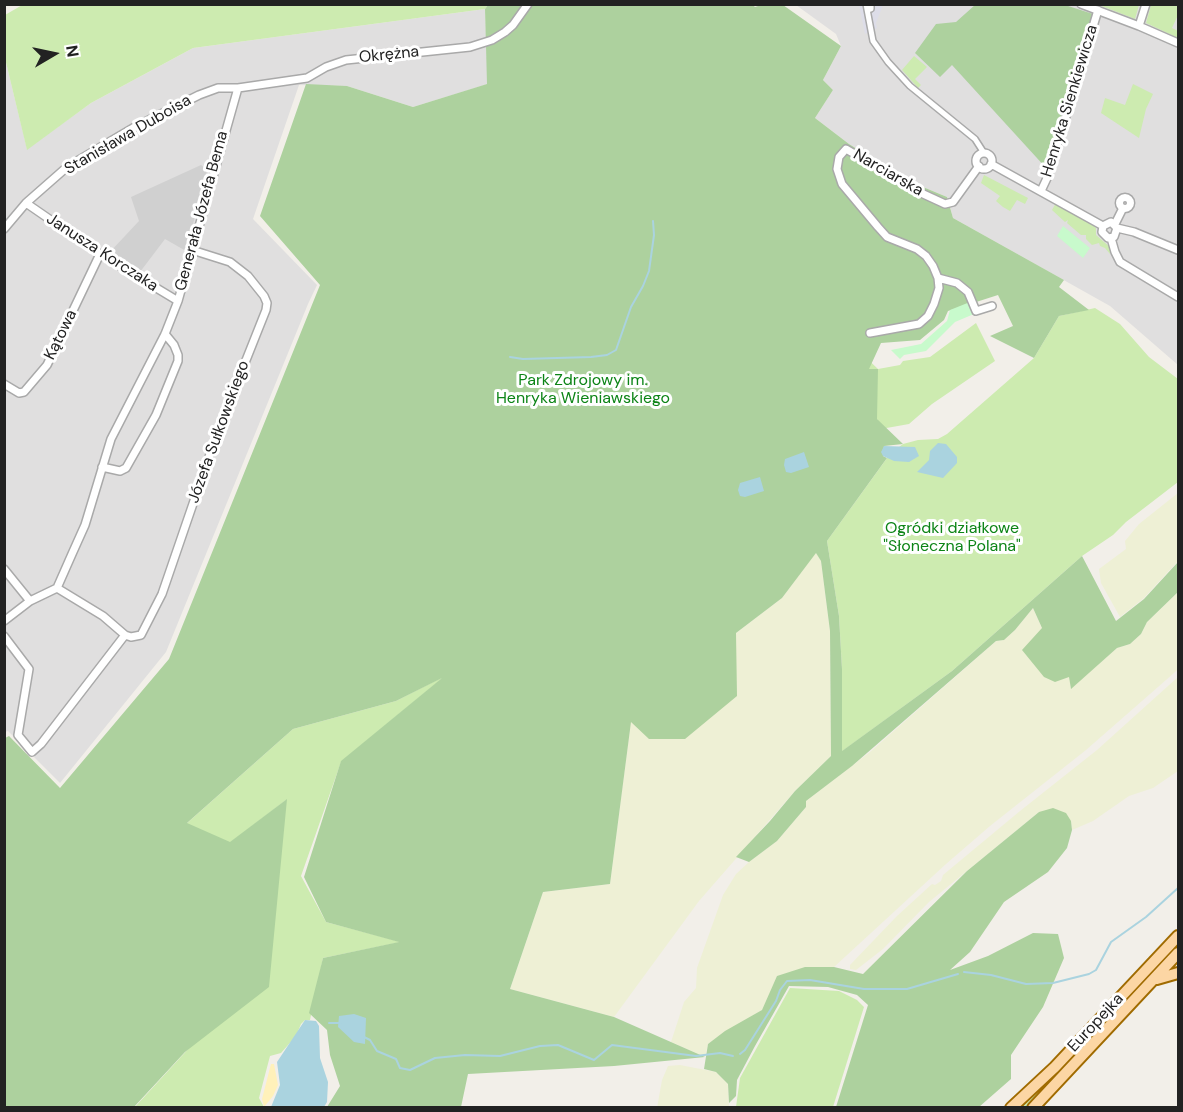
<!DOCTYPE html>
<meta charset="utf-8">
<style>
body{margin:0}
#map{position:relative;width:1183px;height:1112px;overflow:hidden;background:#f2efe9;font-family:"DM Sans",sans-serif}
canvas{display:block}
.frame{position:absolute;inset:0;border:6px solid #222;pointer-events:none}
.north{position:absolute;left:24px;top:24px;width:60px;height:60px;-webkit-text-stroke:4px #fff;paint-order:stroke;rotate:81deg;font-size:16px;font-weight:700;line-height:24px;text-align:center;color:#222}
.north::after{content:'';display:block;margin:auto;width:21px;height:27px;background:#222;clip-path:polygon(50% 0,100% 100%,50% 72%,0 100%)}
</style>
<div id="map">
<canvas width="1183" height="1112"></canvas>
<div class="frame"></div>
<div class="north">N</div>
</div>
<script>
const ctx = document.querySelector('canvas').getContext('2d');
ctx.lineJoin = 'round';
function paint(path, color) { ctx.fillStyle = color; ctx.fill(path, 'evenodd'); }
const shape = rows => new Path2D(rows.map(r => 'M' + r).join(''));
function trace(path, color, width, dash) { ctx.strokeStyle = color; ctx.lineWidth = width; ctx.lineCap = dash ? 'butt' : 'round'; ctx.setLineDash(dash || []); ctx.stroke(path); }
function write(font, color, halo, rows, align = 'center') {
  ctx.font = font + ' "DM Sans",sans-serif'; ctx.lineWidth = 6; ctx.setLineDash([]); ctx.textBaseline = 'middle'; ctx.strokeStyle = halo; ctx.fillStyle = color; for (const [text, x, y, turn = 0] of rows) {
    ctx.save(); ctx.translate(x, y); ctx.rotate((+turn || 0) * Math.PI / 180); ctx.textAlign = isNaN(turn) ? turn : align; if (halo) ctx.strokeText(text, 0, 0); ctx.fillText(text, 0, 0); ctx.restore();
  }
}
paint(shape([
 [796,5,1178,5,1178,365,1110,306,953,218,947,197,911,182,849,144,815,118,833,90,823,80,841,46,836,34],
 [485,9,488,84,413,107,347,86,299,85,253,219,317,285,308,304,166,652,60,783,8,731,5,732,4,54,27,149,91,103,193,48]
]), '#e0dfdf');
paint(shape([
 [201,165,207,170,186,251,165,239,140,272,109,253,139,221,131,197]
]), '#d0d0d0');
paint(shape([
 [1178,493,1178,561,1144,598,1120,617,1101,583,1099,569,1126,549,1125,541,1139,524],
 [816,552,821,561,830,631,831,756,795,791,699,901,614,1017,510,989,543,892,610,884,631,721,736,633,782,598],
 [1178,592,1178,669,1174,673,1086,750,990,826,946,864,834,967,805,967,762,1010,708,1044,705,1057,671,1042,684,1002,696,988,697,968,723,895,736,874,749,862,777,841,806,807,806,801,870,752,996,641,1004,640,1015,630,1033,608,1042,628,1069,676,1071,688,1117,648,1130,644,1141,634,1147,622],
 [1178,677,1178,771,1153,788,1129,796,1093,821,1072,830,1071,821,1039,812,929,902,883,949,856,970,850,969,850,965,897,916,932,884,935,885,941,881,943,875,1020,811,1097,750],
 [680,1065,716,1072,728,1084,729,1107,657,1108,662,1080,668,1066]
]), '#eef0d5');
paint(shape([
 [24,4,488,4,488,5,485,9,193,48,91,103,27,150,4,54,5,15],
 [1099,5,1139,5,1135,19],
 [1151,5,1178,5,1178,15,1172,28,1178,31,1178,38,1146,23],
 [914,56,927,67,915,79,921,85,918,88,902,70],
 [1133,84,1153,94,1146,109,1139,138,1101,113,1105,98,1125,105],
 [984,175,1028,198,1025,204,1017,200,1010,211,1003,207,996,201,1000,196,981,183],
 [1056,203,1090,222,1096,228,1096,235,1111,248,1110,254,1105,248,1100,246,1099,243,1092,245,1086,239,1086,235,1081,235,1067,223,1068,220,1065,222,1052,210],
 [1095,308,1120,324,1149,357,1178,379,1178,482,1126,522,1113,535,1082,556,952,671,841,752,842,669,839,616,827,541,890,454,903,444,918,440,938,439,947,434,1034,358,1059,316],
 [976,323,995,361,932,404,909,424,881,429,877,419,877,386,600,454,860,352,878,369,900,365,903,361,930,357],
 [445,676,341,762,301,876,326,922,401,942,323,958,310,1020,305,1020,301,1024,296,1036,281,1053,270,1056,259,1098,264,1107,134,1108,190,1047,277,888,286,800,230,843,186,824,293,729,396,701],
 [1178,942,1178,948,1037,1097,1027,1107,1019,1108,1053,1075],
 [790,988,839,991,857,1000,864,1007,833,1107,736,1107,740,1078]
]), '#cdebb0');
paint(shape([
 [752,4,755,7,761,5,783,5,841,46,823,80,833,90,815,118,849,144,911,182,947,197,953,218,1064,280,1059,287,1089,310,1059,316,1034,358,990,336,1013,326,998,295,948,311,944,320,920,340,881,343,869,369,878,369,877,419,903,444,884,446,883,456,887,458,827,541,839,616,842,669,842,751,952,671,1082,556,1116,621,1144,599,1178,562,1178,592,1147,622,1141,634,1130,644,1117,648,1071,689,1069,677,1055,682,1044,677,1022,650,1042,628,1033,608,1015,630,1004,640,996,641,852,766,806,801,806,807,777,841,749,862,736,857,770,821,795,791,831,756,830,631,821,561,816,553,782,598,736,633,737,696,685,739,649,739,631,722,610,884,543,892,510,989,614,1017,705,1057,614,1066,468,1074,461,1107,327,1107,340,1086,330,1055,327,1030,309,1013,323,958,399,942,326,922,304,877,341,761,442,678,396,701,293,729,187,823,230,842,287,799,269,987,185,1052,134,1107,5,1108,5,738,9,736,60,788,169,659,320,285,260,216,306,84,347,86,413,107,487,84,485,9,488,5],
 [975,5,1065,5,1093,14,1047,169,952,65,940,77,915,53,936,24,956,22],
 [1053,808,1066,813,1071,821,1072,830,1067,848,1048,872,1004,902,970,952,950,970,988,956,1033,933,1058,934,1064,958,1043,1007,1011,1055,1011,1079,979,1107,836,1107,868,1005,857,995,828,987,789,986,755,1046,737,1080,736,1096,729,1103,728,1084,716,1072,704,1069,708,1044,725,1031,762,1010,777,976,805,967,834,967,863,974,967,871,1039,812]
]), '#add19e');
paint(shape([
 [271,1064,274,1064,278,1085,273,1096,264,1107,262,1099]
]), '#fff1ba');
paint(shape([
 [1063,226,1090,248,1083,258,1057,236],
 [970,302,974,314,955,322,926,351,904,355,900,359,891,350,921,344,947,321,950,310]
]), '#c8facc');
paint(shape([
 [881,4,883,5,876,23,877,28,865,34,859,5]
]), '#dddde8');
paint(shape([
 [938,443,946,444,957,457,957,463,943,478,917,472,929,460,930,451],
 [884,446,915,447,919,456,909,462,894,461,883,456,881,452],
 [804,452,809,467,791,473,786,472,784,465,785,459],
 [760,477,764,491,745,497,740,496,738,490,740,483],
 [354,1014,366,1018,365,1044,354,1042,338,1027,339,1016],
 [305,1020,316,1021,319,1026,320,1058,328,1082,327,1102,324,1107,271,1107,280,1085,277,1062]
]), '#aad3df');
trace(shape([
 [510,357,523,359,591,357,607,355,616,350,631,307,643,286,649,271,654,235,653,221],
 [964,972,991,975,1026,984,1053,983,1089,974,1096,970,1111,942,1146,917,1178,888],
 [329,1023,341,1023],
 [364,1037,370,1040,377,1051,396,1059,400,1068,410,1070,435,1058,465,1055,500,1056,540,1046,558,1045,594,1060,612,1045,696,1056,720,1053,733,1056],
 [740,1054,745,1050,776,1001,780,990,787,981,810,980,864,989,907,989,958,974]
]), '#aad3df', 2);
const pedestrian = shape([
 [866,4,873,41,888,62,910,86,975,139,984,153],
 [868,10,871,9,871,4]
]);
const minor = shape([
 [1081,4,1139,26,1178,43],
 [1139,26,1146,4],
 '976 161a8 8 0 1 1 16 0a8 8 0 1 1-16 0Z',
 [991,164,1103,226],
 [1041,191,1048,176,1098,10],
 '1119.5 203a5.5 5.5 0 1 1 11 0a5.5 5.5 0 1 1-11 0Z',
 [26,203,100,254,178,301],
 [1115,224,1123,208],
 [1103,226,1102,232,1108,238,1114,237,1117,228],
 [1103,226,1111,222,1117,228],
 [1117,228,1134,232,1178,250],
 [4,229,26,203,67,167,133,128,199,95,218,88,238,88,307,78,326,67,346,60,470,47,492,40,505,32,513,25,528,4],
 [1111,238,1115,252,1120,262,1178,297],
 [938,278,957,283,968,292,976,311,992,306],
 [870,333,919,324,928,316,934,304,939,288,938,278,933,266,926,256,917,249,887,237,878,227,842,184,837,169,839,157,846,149,919,192,945,204,953,202,979,166],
 [4,384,19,393,24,392,47,365,100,254],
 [102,467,120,471,126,468,156,415,178,361,178,355,174,345,165,334],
 [4,569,30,601],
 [57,588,103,616,125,635],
 [4,621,30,601,57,588,72,554,85,525,111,439,165,334,178,301,238,88],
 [4,636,29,669,18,735,32,752,41,744,125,635,131,637,141,635,162,594,219,428,266,310,267,303,264,296,248,276,230,262,192,250]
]);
const primary = shape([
 [1157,979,1178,973],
 [1011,1108,1055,1067,1178,936],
 [1033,1108,1178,953]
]);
trace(pedestrian, '#a9a9a9', 8);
trace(minor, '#a9a9a9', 10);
trace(primary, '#a06b00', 14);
trace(pedestrian, '#fff', 5);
trace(minor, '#fff', 7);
trace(primary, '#fcd6a4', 10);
write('16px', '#222', '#fff', [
 ["Okrężna",389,55,-6],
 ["Henryka Sienkiewicza",1070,101,-73],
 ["Stanisława Duboisa",128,135,-30],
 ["Narciarska",888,173,30],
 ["Generała Józefa Bema",202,211,-75],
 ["Janusza Korczaka",102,253,33],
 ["Kątowa",61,335,-64],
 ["Józefa Sułkowskiego",219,432,-70],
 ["Europejka",1096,1023,-47]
]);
write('16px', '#0c8416', '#fff', [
 ["Park Zdrojowy im.",583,381],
 ["Henryka Wieniawskiego",583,399],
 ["Ogródki działkowe",952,529],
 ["\"Słoneczna Polana\"",952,547]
]);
</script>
